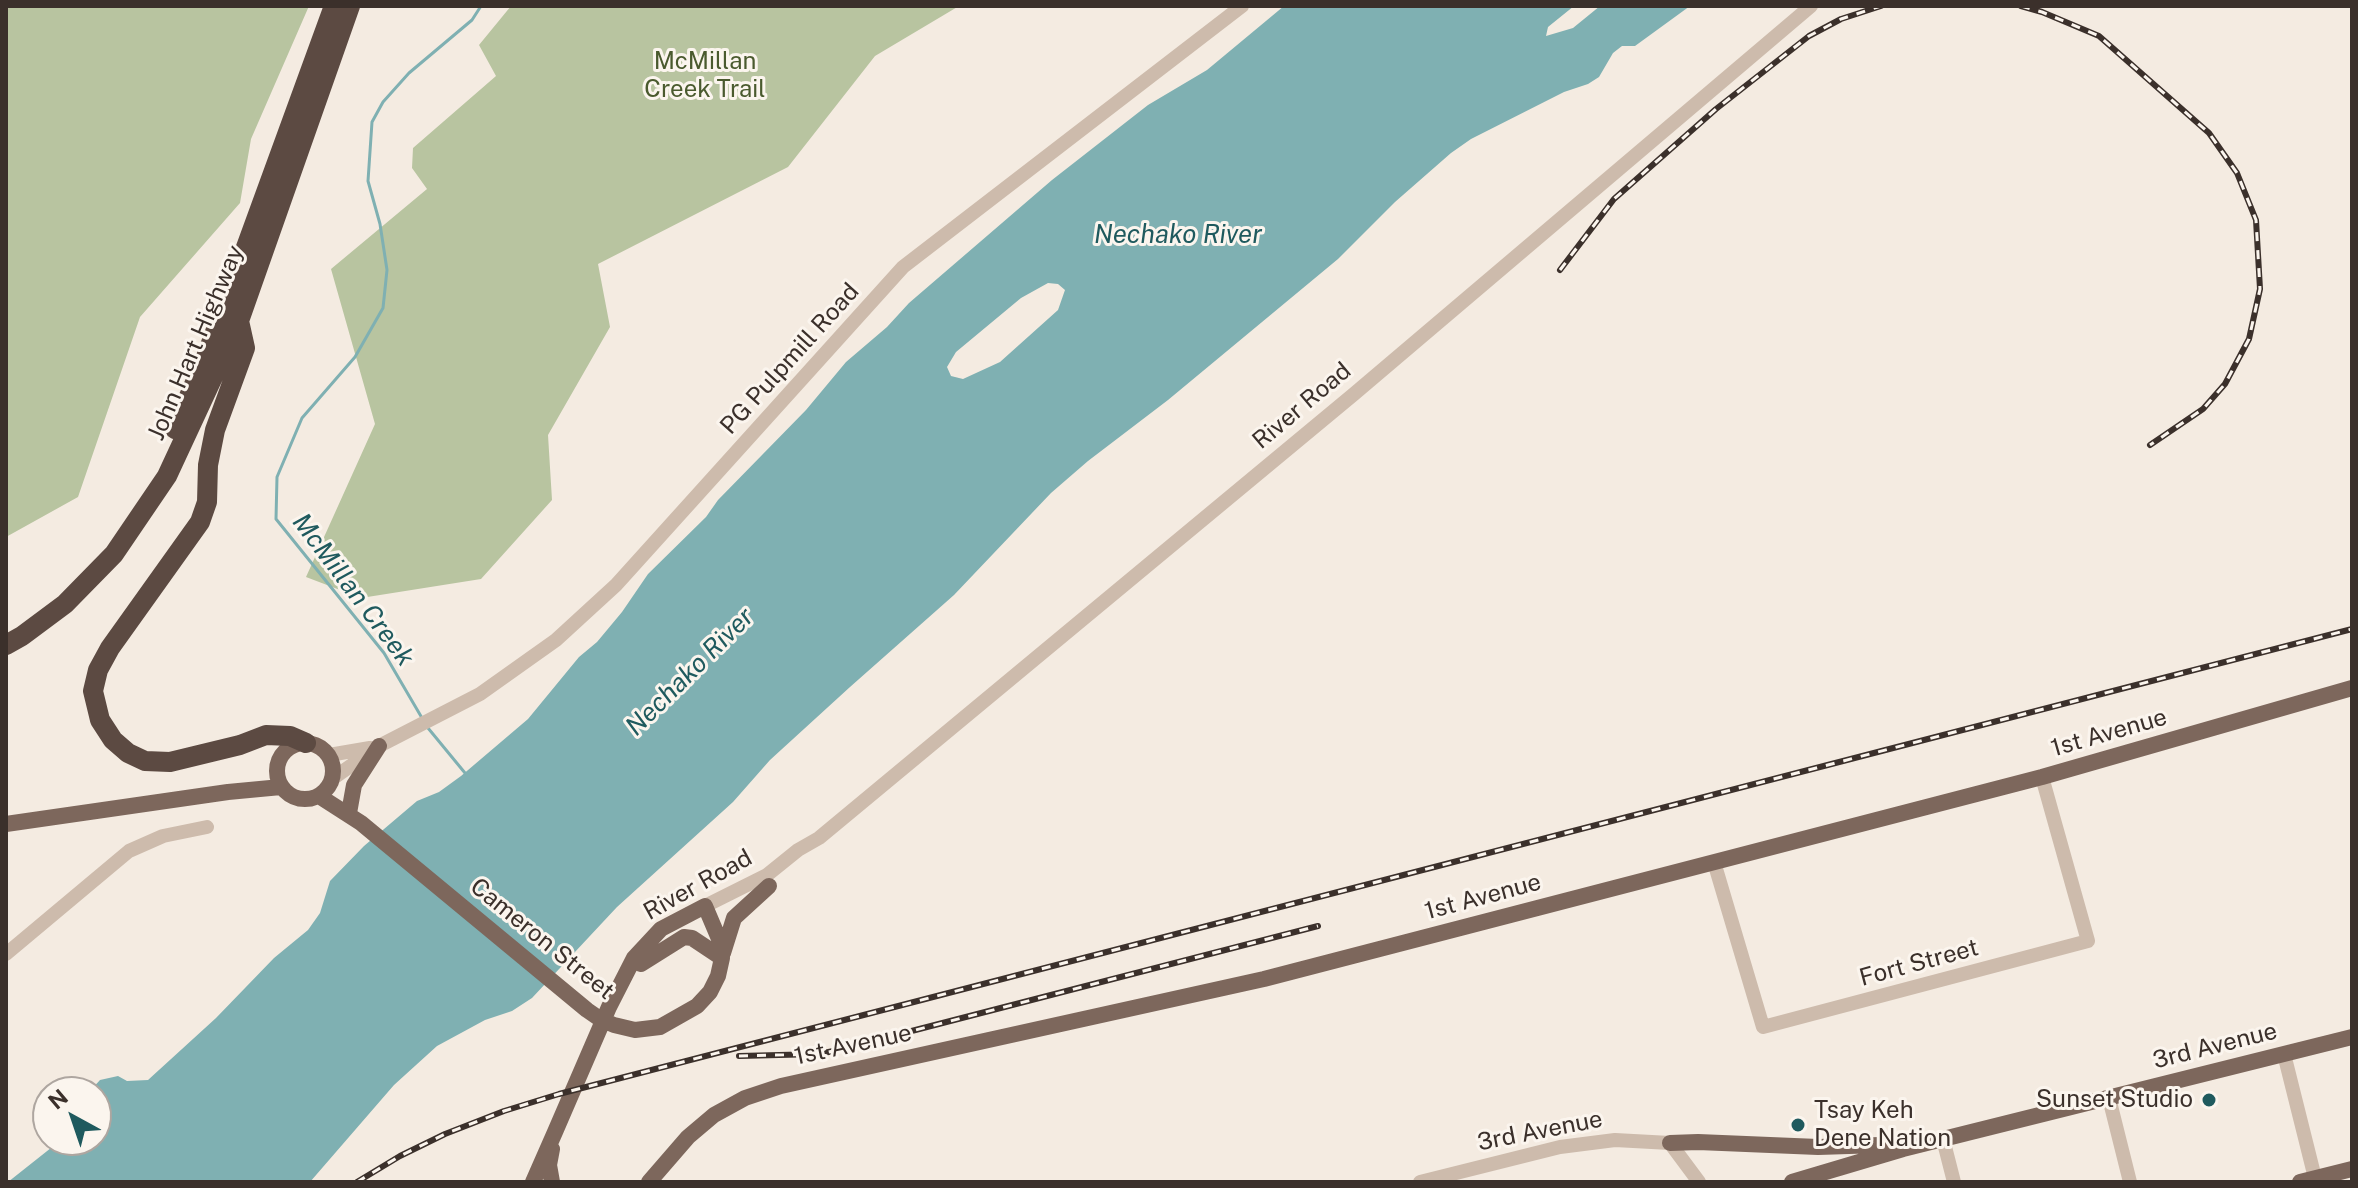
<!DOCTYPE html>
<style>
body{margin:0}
#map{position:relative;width:2358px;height:1188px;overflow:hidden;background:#f4ebe1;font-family:"Public Sans",sans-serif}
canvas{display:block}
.frame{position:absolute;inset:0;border:8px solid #3b302b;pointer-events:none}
.north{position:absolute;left:32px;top:1076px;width:80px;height:80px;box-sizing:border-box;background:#fbf5ee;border:2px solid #aea6a0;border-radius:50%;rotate:320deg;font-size:22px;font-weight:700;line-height:32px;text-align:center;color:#3b302b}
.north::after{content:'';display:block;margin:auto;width:28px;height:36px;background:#1f5a5e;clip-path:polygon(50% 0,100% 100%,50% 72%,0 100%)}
</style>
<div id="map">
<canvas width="2358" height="1188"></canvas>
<div class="frame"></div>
<div class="north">N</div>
</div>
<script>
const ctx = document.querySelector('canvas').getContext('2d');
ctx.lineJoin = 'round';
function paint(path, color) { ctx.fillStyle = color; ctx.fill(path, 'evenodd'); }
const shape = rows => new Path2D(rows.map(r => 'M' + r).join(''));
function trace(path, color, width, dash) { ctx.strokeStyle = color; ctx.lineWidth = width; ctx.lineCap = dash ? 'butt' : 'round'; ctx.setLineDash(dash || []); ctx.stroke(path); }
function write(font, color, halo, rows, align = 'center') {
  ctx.font = font + ' "Public Sans",sans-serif'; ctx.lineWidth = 6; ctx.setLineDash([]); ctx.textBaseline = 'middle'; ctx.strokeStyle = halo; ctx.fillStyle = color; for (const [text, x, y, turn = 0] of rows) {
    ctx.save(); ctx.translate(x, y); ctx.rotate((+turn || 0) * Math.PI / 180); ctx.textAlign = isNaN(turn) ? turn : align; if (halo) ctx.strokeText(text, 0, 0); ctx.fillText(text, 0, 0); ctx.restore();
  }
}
paint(shape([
 [6,6,309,6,251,139,240,203,140,317,78,497,6,537],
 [511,6,959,6,875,56,788,167,598,264,610,327,548,435,552,500,481,579,361,598,306,577,375,424,331,269,427,189,412,168,413,148,496,76,479,45]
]), '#b8c4a0');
paint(shape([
 [1284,6,1574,6,1548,27,1546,36,1573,28,1600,6,1690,6,1635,46,1622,46,1613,53,1599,77,1588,84,1564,92,1471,139,1451,153,1395,202,1338,259,1168,400,1088,461,1051,493,954,595,850,687,770,760,733,802,617,907,532,998,512,1011,485,1020,437,1046,394,1085,310,1182,8,1182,61,1140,96,1140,96,1092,89,1092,100,1080,118,1076,127,1081,148,1080,216,1018,274,958,308,930,320,913,330,881,364,846,417,801,439,792,461,776,528,719,579,657,597,642,622,612,648,574,706,517,718,500,806,410,846,362,887,327,909,303,1052,180,1148,105,1207,70],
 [1048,283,1058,284,1065,290,1058,310,1000,362,963,379,951,376,947,367,956,352,1021,298]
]), '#7fb0b2');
trace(shape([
 [422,718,384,653,276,519,277,477,302,418,355,357,383,308,387,270,380,224,368,181,372,122,383,102,409,73,472,20,481,6],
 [428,728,465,773]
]), '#7fb0b2', 3);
trace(shape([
 [329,755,370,748],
 [332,779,379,746,480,694,556,640,616,585,903,267,1242,6],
 [1714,862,1763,1027,2088,941,2042,777],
 [705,906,767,875,798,850,819,838,1354,394,1811,6],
 [6,954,129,851,163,836,207,827],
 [2284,1054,2316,1182],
 [2109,1098,2130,1182],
 [1943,1139,1954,1182],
 [1420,1182,1560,1147,1615,1140,1670,1143,1699,1182]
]), '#cdbbac', 14);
trace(shape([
 '277 771a28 28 0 1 1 56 0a28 28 0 1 1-56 0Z',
 [319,796,361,823,587,1010,600,1019,614,1025,635,1030,660,1027,697,1006,710,992,718,976,722,958,719,939,705,906,661,929,634,958,609,1007,555,1132,533,1182],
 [349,813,354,785,379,746],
 [6,824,228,792,281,787],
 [723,953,734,918,769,886],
 [641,964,684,937,692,938,722,958],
 [1670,1143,1698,1142,1818,1147,1880,1145,1901,1149],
 [552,1182,549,1165,552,1149],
 [649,1182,688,1137,714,1115,745,1098,781,1086,1264,979,2042,777,2352,688],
 [1792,1182,1903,1149,2352,1037],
 [2300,1182,2352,1169]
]), '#7d675c', 16);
trace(shape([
 [239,321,245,348,215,430,208,465,207,502,200,522,110,648,98,670,93,691,100,720,113,740,128,753,145,761,170,762,240,745,266,735,290,736,306,743],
 [175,429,206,357,334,6],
 [6,645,22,636,65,604,114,554,167,476,239,321,350,6]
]), '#5c4a42', 20);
const rail = shape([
 [2021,6,2042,12,2099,36,2209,133,2237,173,2256,220,2260,289,2249,339,2225,384,2203,409,2150,445],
 [1560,270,1614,199,1716,109,1809,36,1841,19,1881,6],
 [739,1056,819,1054,838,1050,1318,926],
 [357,1182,400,1156,445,1134,504,1111,559,1094,2352,629]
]);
trace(rail, '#3b302b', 6);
trace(rail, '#fbf5ee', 3, [9]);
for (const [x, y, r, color] of [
 [2209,1100,8,"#1f5a5e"],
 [1798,1125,8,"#1f5a5e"]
]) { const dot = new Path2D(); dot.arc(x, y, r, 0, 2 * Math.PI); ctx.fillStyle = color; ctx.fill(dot); trace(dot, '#fbf5ee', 3); }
write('24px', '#4a5a2e', '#fbf5ee', [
 ["McMillan",705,62],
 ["Creek Trail",705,90]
]);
write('24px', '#3b302b', '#fbf5ee', [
 ["John Hart Highway",196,343,-67],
 ["PG Pulpmill Road",790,359,-48],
 ["River Road",1302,406,-40],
 ["1st Avenue",2109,733,-16],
 ["River Road",698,885,-29],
 ["1st Avenue",1483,897,-15],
 ["Cameron Street",542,939,39],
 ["Fort Street",1919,963,-15],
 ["1st Avenue",853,1045,-12],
 ["3rd Avenue",2215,1046,-14],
 ["3rd Avenue",1540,1131,-11]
]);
write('24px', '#3b302b', '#fbf5ee', [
 ["Sunset Studio",2193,1100],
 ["Tsay Keh",1814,1111,"left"],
 ["Dene Nation",1814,1139,"left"]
], 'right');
write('italic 26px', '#1f5a5e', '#fbf5ee', [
 ["Nechako River",1178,235],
 ["McMillan Creek",353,590,53],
 ["Nechako River",690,672,-45]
]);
</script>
